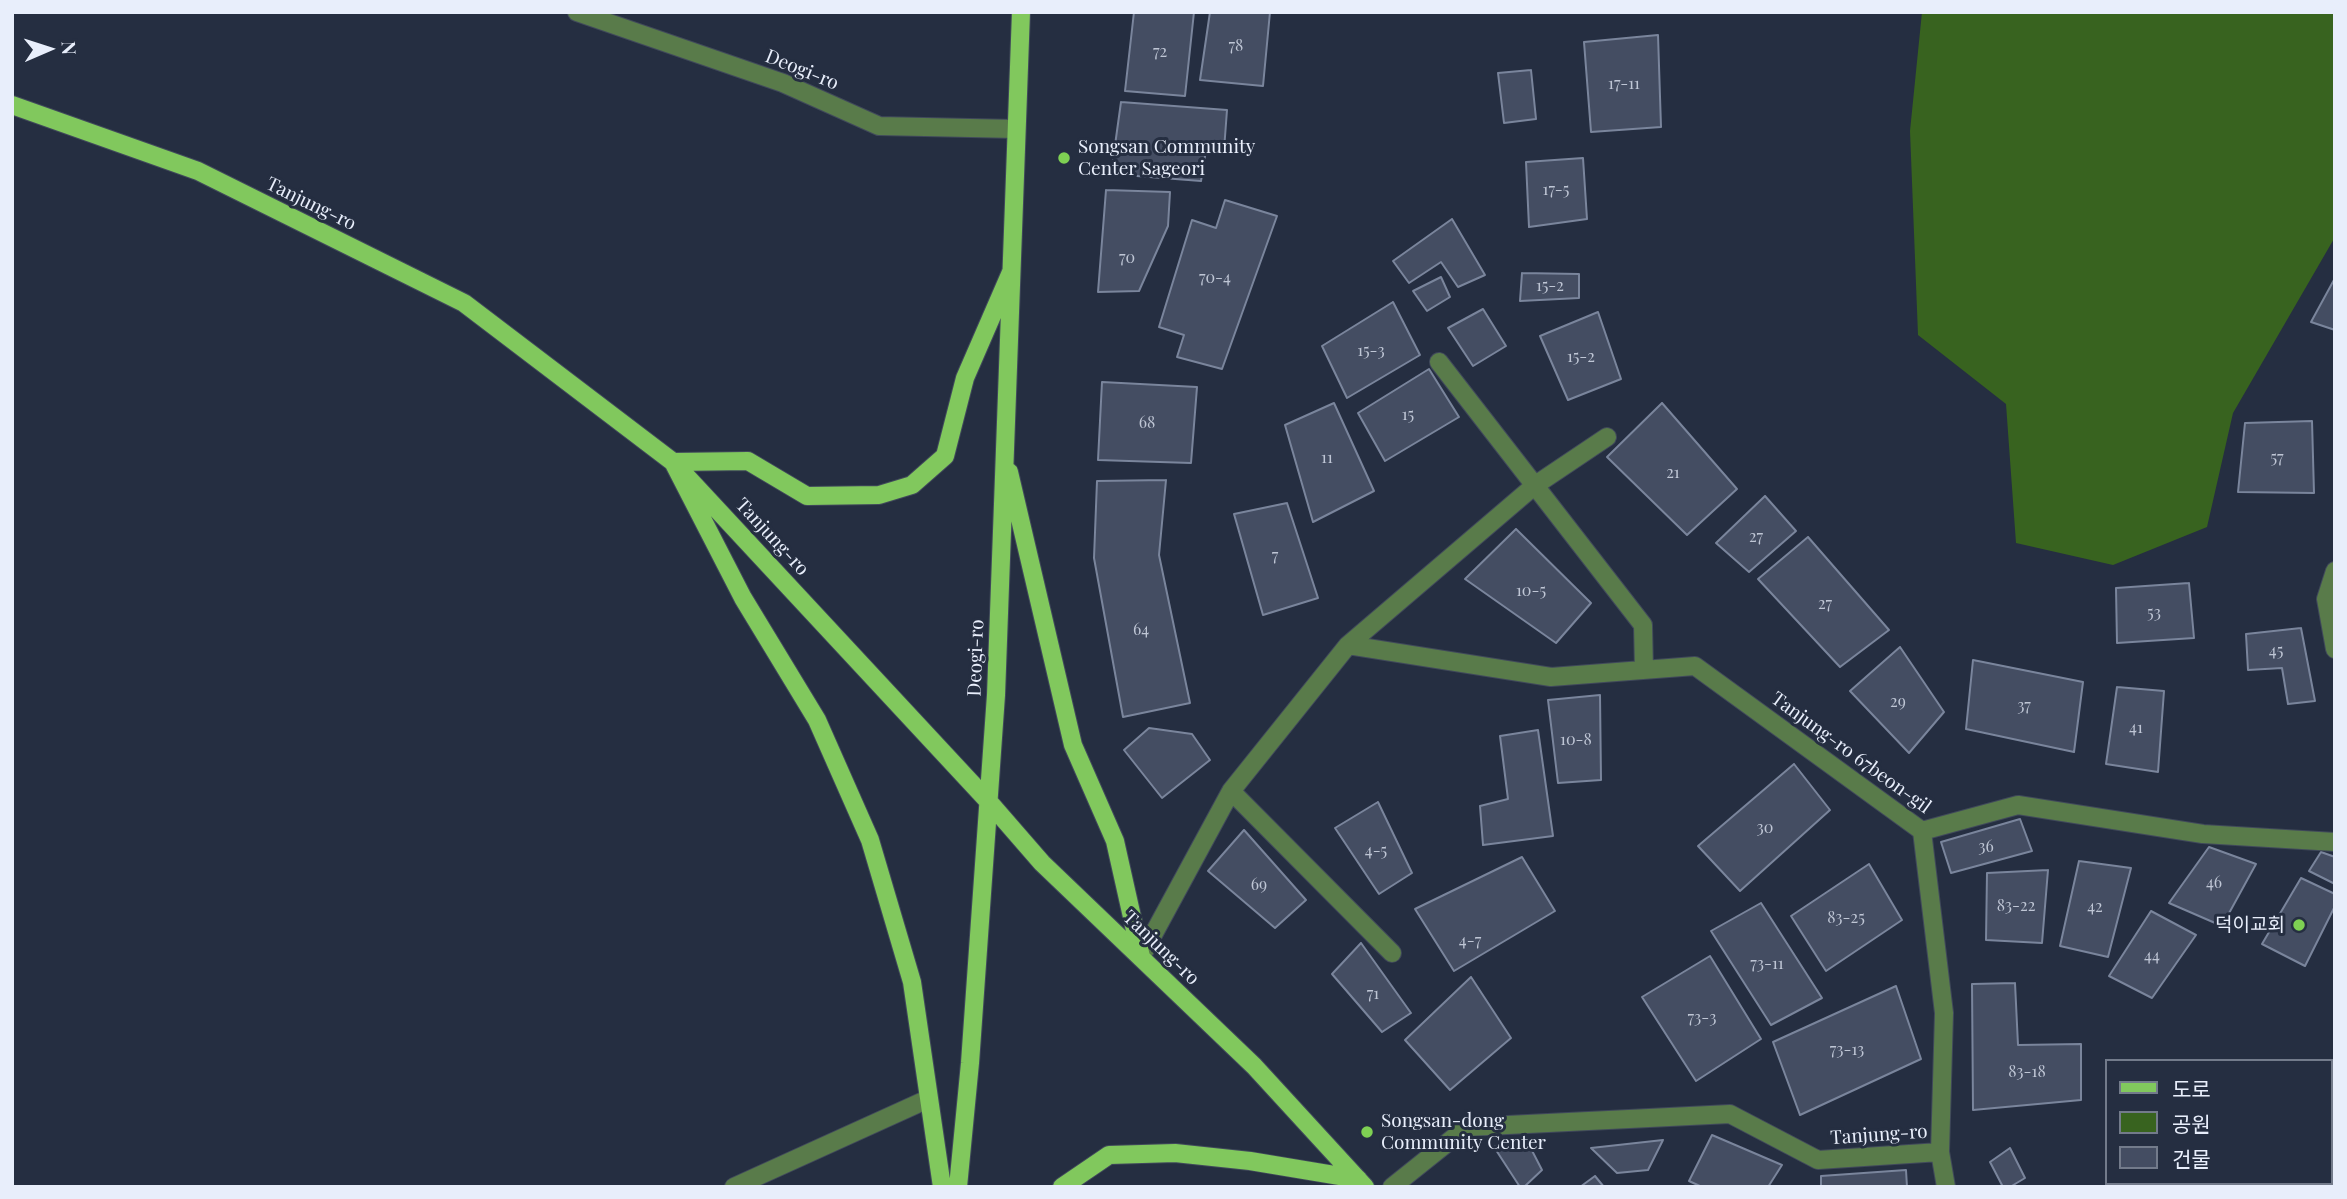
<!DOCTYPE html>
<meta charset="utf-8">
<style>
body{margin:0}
#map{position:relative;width:2347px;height:1199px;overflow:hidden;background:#252e41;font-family:"Playfair Display","Noto Sans KR",serif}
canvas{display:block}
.frame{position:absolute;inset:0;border:14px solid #e8eefb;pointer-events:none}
.legend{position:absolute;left:2105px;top:1059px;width:228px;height:126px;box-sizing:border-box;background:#252e41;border:2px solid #737b8b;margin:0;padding:9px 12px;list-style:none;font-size:21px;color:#e8eefb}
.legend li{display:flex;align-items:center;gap:14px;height:35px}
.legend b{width:35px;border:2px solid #737b8b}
.north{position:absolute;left:14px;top:14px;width:70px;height:70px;-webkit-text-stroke:5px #252e41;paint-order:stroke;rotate:87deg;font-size:19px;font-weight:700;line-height:28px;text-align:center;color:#e8eefb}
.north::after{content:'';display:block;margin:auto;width:24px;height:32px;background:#e8eefb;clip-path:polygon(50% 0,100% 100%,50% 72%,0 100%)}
</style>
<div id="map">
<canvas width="2347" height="1199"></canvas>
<div class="frame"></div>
<ul class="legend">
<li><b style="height:9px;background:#81c85d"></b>도로</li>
<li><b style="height:19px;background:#38631f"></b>공원</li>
<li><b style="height:19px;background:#444d62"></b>건물</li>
</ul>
<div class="north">N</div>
</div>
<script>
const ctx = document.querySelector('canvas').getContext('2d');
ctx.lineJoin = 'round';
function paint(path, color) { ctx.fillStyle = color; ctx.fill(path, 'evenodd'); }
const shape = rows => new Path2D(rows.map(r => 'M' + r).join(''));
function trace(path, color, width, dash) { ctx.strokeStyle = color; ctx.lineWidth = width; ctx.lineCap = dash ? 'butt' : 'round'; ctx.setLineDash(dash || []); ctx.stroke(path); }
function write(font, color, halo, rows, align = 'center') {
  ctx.font = font + ' "Playfair Display","Noto Sans KR",serif'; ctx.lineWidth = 6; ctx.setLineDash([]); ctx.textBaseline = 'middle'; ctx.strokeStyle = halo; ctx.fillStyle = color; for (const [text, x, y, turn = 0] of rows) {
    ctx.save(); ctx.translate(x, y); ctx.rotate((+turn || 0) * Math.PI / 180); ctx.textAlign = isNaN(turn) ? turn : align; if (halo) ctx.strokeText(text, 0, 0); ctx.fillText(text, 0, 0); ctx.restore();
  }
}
paint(shape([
 [1922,12,2335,12,2335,237,2233,413,2207,527,2113,565,2016,543,2006,404,1918,335,1910,131]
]), '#38631f');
const building = shape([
 [1134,12,1194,12,1185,96,1125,91,1134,12],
 [1210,12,1270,12,1263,86,1200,80,1210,12],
 [1658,35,1661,127,1591,132,1584,42,1658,35],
 [1531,70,1536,119,1504,123,1498,73,1531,70],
 [1121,102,1227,110,1224,150,1206,150,1201,181,1111,174,1121,102],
 [1583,158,1587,219,1529,227,1526,162,1583,158],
 [1106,190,1170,192,1168,226,1139,291,1098,292,1106,190],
 [1225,200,1277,216,1222,369,1177,357,1184,335,1159,327,1192,220,1216,228,1225,200],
 [1452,219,1485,275,1458,287,1441,262,1409,283,1393,261,1452,219],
 [1522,273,1579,274,1579,298,1520,301,1522,273],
 [1441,277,1450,297,1427,311,1413,291,1441,277],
 [2335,278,2335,330,2311,322,2335,278],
 [1393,302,1420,355,1347,398,1322,346,1393,302],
 [1483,309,1506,346,1473,366,1448,328,1483,309],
 [1598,312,1621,379,1568,400,1540,336,1598,312],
 [1429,369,1459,417,1385,461,1358,413,1429,369],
 [1102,382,1197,387,1191,463,1098,460,1102,382],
 [1334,403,1374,491,1313,522,1285,425,1334,403],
 [1662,403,1737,489,1687,535,1607,457,1662,403],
 [2312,421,2314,493,2238,492,2245,423,2312,421],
 [1166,480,1159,555,1190,703,1123,717,1094,558,1097,481,1166,480],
 [1765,496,1796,531,1749,572,1716,543,1765,496],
 [1287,503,1318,598,1263,615,1234,514,1287,503],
 [1516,529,1591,603,1556,643,1465,579,1516,529],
 [1808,537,1889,630,1840,667,1758,579,1808,537],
 [2189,583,2194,638,2117,643,2116,588,2189,583],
 [2301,628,2315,701,2288,704,2282,668,2248,670,2246,634,2301,628],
 [1900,647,1944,712,1909,753,1850,691,1900,647],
 [1973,660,2083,682,2074,752,1966,729,1973,660],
 [2117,687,2164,691,2158,772,2106,764,2117,687],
 [1600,695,1601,780,1558,783,1548,700,1600,695],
 [1149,728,1192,734,1210,760,1162,798,1124,750,1149,728],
 [1538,730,1553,836,1483,845,1480,806,1508,799,1500,736,1538,730],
 [1794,764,1830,810,1740,891,1698,846,1794,764],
 [1378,802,1412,873,1379,894,1335,828,1378,802],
 [2020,819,2032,851,1951,873,1941,842,2020,819],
 [1244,830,1306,900,1275,928,1208,871,1244,830],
 [2209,847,2256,864,2222,926,2169,903,2209,847],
 [2321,852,2335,857,2335,884,2309,871,2321,852],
 [1522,857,1555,911,1454,971,1415,909,1522,857],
 [2079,861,2131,868,2108,957,2060,946,2079,861],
 [1869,864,1902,920,1826,971,1791,916,1869,864],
 [2048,870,2042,943,1986,940,1987,873,2048,870],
 [2301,878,2335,894,2335,906,2305,966,2262,944,2301,878],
 [1761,903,1822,998,1771,1025,1711,931,1761,903],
 [2151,911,2196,935,2152,998,2109,976,2151,911],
 [1361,943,1411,1013,1382,1032,1332,974,1361,943],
 [1710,956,1761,1039,1696,1081,1642,997,1710,956],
 [1471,977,1511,1038,1450,1090,1405,1040,1471,977],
 [2015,983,2018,1045,2081,1044,2081,1100,1973,1110,1972,984,2015,983],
 [1896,986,1921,1059,1800,1115,1773,1042,1896,986],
 [1712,1135,1782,1165,1768,1187,1702,1187,1689,1181,1712,1135],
 [1525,1137,1542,1170,1524,1187,1520,1187,1494,1147,1525,1137],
 [1663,1140,1648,1170,1617,1173,1591,1148,1663,1140],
 [2331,1142,2335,1145,2335,1187,2285,1187,2288,1183,2331,1183,2331,1142],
 [2010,1148,2025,1178,2010,1187,2003,1187,1990,1162,2010,1148],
 [1906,1170,1907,1187,1821,1187,1821,1176,1906,1170],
 [1595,1176,1604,1187,1580,1187,1595,1176]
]);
paint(building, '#444d62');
trace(building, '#7a859c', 2);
const minor = shape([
 [577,12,783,83,879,126,1016,129],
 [1439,362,1643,625,1644,670],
 [2335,571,2326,599,2335,649],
 [1348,645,1551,677,1695,666,1922,831,2018,805,2203,834,2335,842],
 [1231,791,1392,953],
 [1922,831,1944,1013,1940,1152,1946,1187],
 [1141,957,1231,791,1348,645,1534,486,1607,437],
 [734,1187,928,1099],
 [1392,1187,1467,1127,1730,1114,1818,1160,1940,1152]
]);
const major = shape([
 [12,105,198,171,464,303,673,462,989,802,1042,863,1254,1066,1365,1187],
 [1009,472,1073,745,1115,841,1141,957],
 [942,1187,912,982,870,840,817,720,743,598,673,462,748,461,807,496,879,495,912,485,945,456,965,378,1011,272],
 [958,1187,970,1063,996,695,1021,12],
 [1062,1187,1109,1155,1175,1153,1250,1161,1358,1179]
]);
trace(minor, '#40495b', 20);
trace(major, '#40495b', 20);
trace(minor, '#597b4a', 18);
trace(major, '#81c85d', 18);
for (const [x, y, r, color] of [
 [1064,158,7,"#7ed053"],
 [2299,925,7,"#7ed053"],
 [1367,1132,7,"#7ed053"]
]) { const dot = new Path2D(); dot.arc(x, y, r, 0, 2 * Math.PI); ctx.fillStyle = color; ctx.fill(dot); trace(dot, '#252e41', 2.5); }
write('16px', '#bfc6d5', null, [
 ["78",1236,46],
 ["72",1160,52],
 ["17-11",1624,84],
 ["17-5",1556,190],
 ["70",1127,258],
 ["70-4",1215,278],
 ["15-2",1550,286],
 ["15-3",1371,351],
 ["15-2",1581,357],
 ["15",1408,415],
 ["68",1147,423],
 ["11",1327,458],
 ["57",2277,458],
 ["21",1673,473],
 ["27",1756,537],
 ["7",1275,556],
 ["10-5",1531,591],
 ["27",1825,604],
 ["53",2154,613],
 ["64",1141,630],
 ["45",2276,651],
 ["29",1898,702],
 ["37",2024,706],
 ["41",2136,728],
 ["10-8",1576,740],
 ["30",1765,828],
 ["36",1986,847],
 ["4-5",1376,851],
 ["46",2214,883],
 ["69",1259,885],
 ["83-22",2016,906],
 ["42",2095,907],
 ["83-25",1846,918],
 ["4-7",1470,941],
 ["44",2152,956],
 ["73-11",1767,964],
 ["71",1373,994],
 ["73-3",1702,1018],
 ["73-13",1847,1050],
 ["83-18",2027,1072]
]);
write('19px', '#e8eefb', '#252e41', [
 ["Deogi-ro",802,70,22],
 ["Tanjung-ro",311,204,26],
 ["Tanjung-ro",772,537,47],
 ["Deogi-ro",976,658,-88],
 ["Tanjung-ro 67beon-gil",1851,753,36],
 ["Tanjung-ro",1161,948,44],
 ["Tanjung-ro",1879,1135,-4]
]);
write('19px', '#e8eefb', '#252e41', [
 ["Songsan Community",1078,147],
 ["Center Sageori",1078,169],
 ["덕이교회",2285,925,"right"],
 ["Songsan-dong",1381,1121],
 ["Community Center",1381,1143]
], 'left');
</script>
